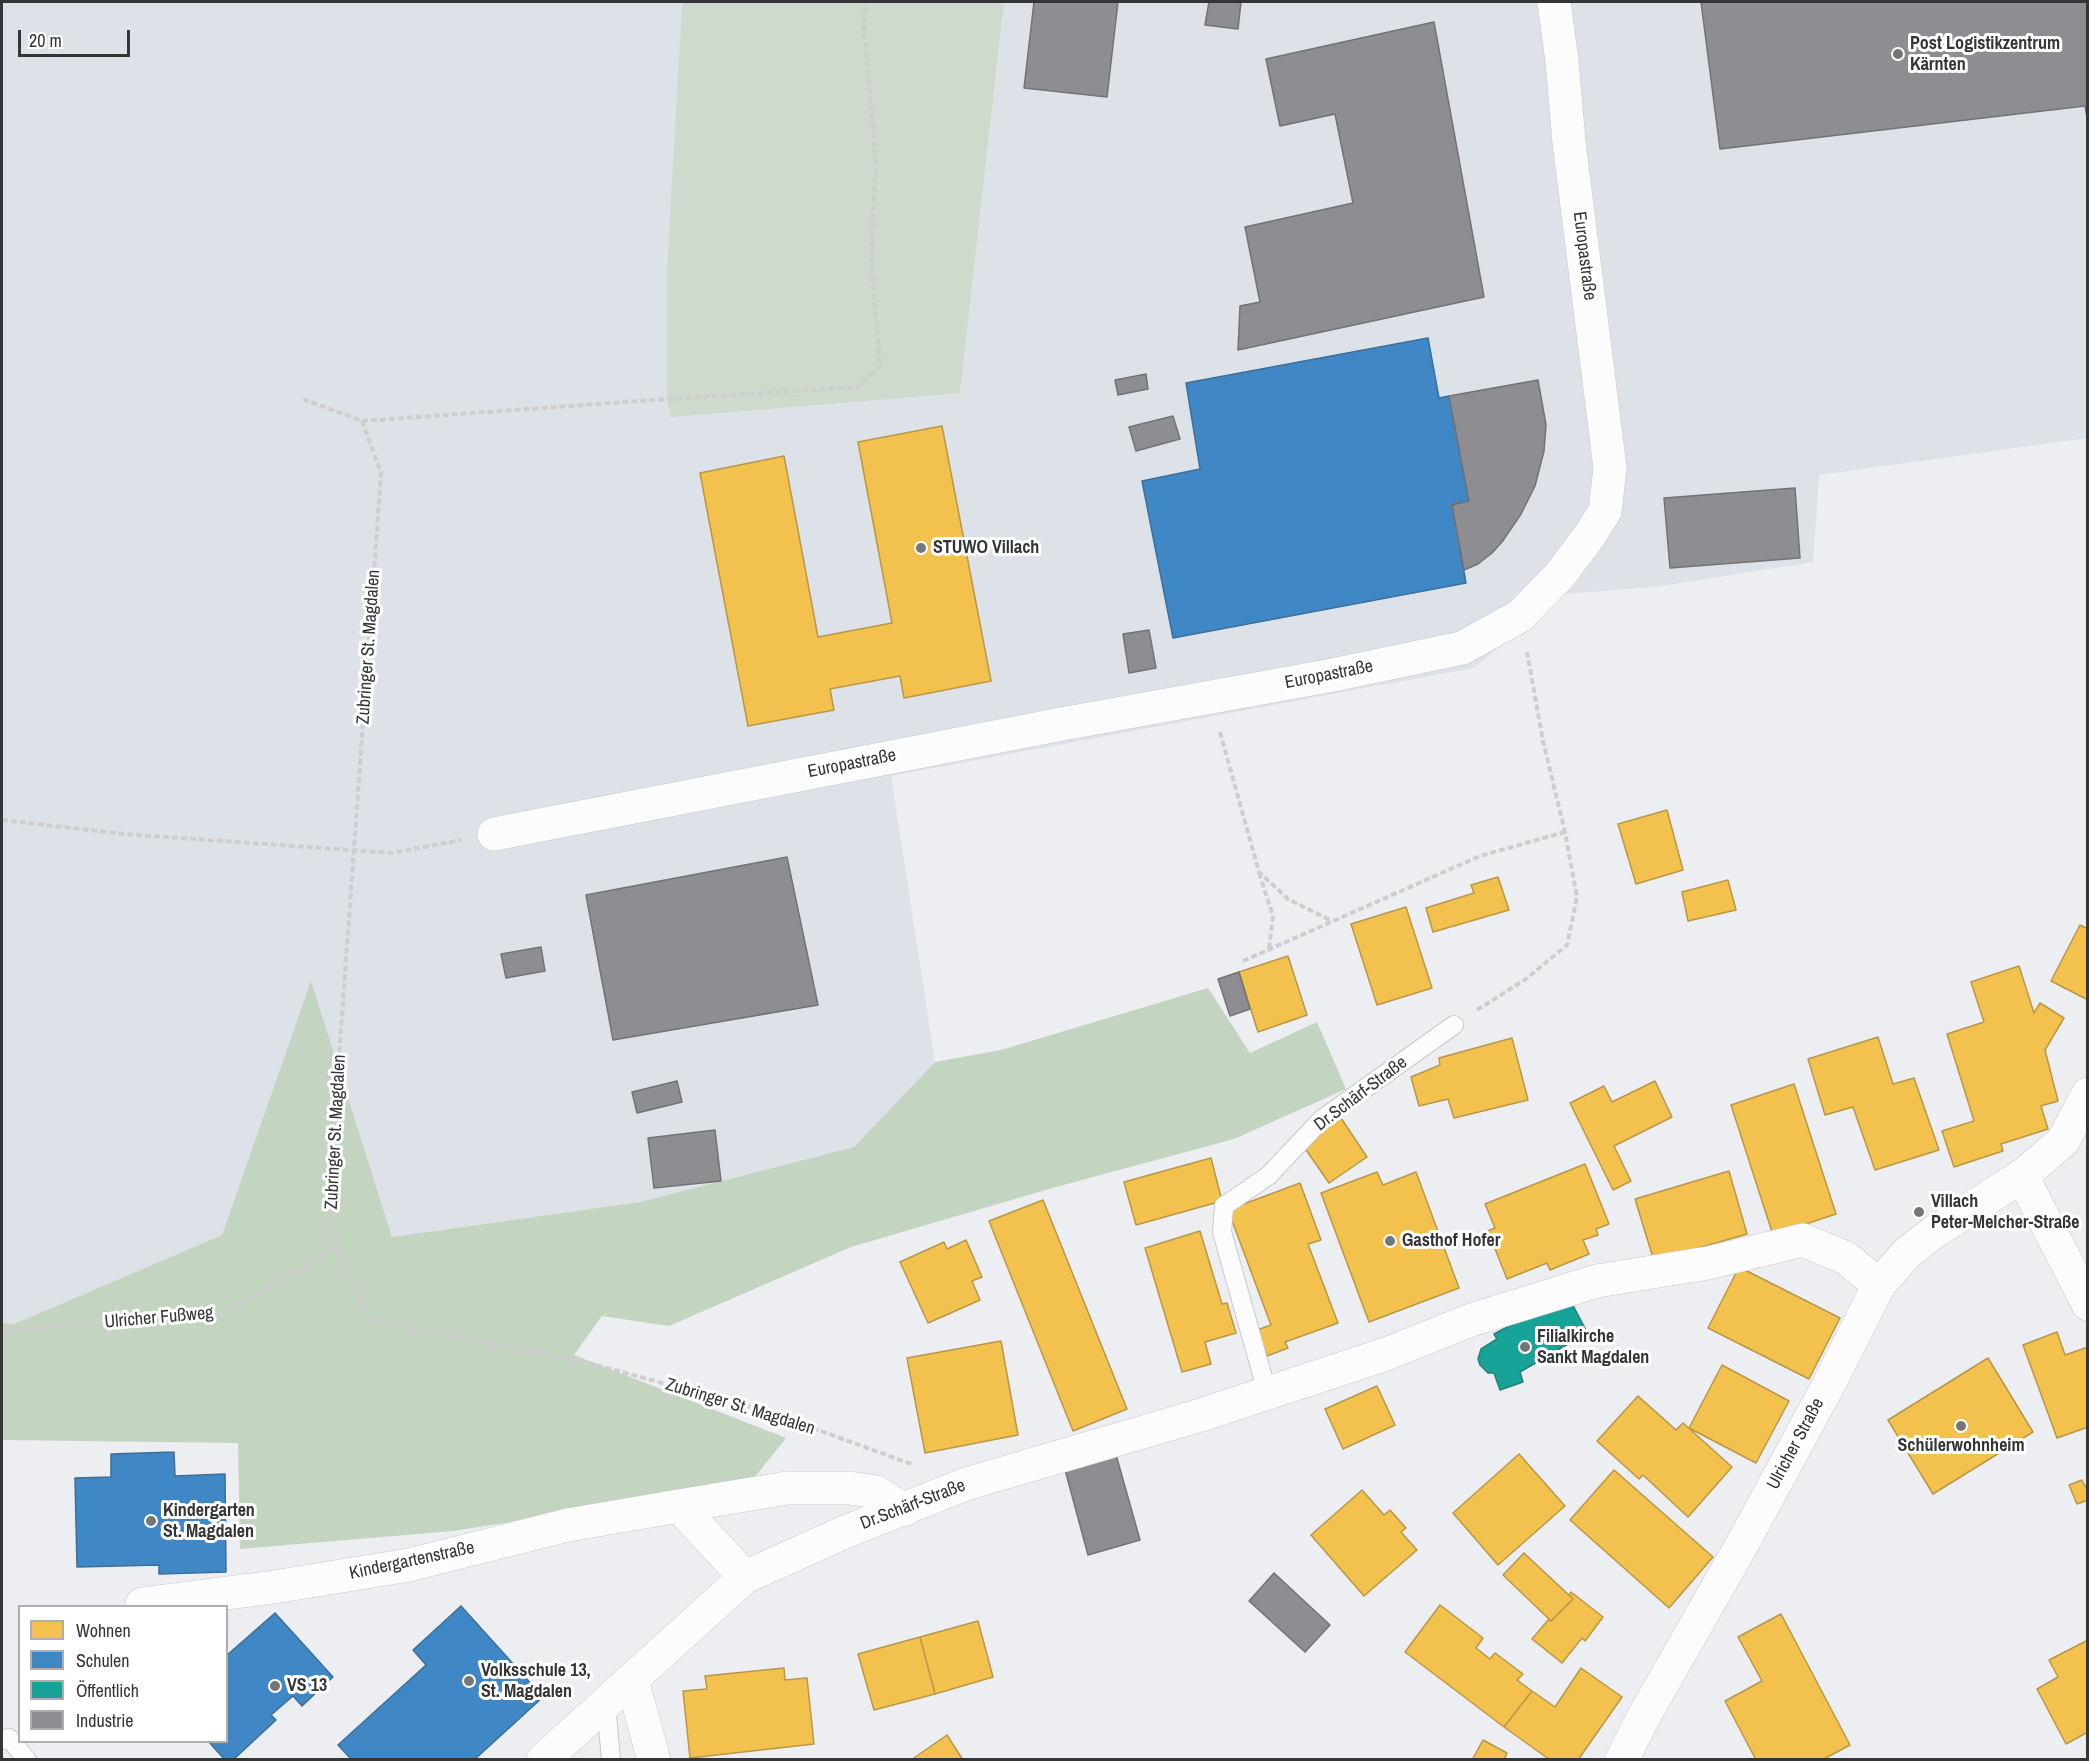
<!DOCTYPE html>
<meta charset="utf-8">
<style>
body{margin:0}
#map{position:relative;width:2089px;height:1761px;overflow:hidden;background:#eceef1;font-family:"Archivo Narrow",sans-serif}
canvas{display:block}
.frame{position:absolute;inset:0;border:3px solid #343536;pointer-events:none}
.legend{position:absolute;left:18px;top:1605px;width:210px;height:138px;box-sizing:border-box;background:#fff;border:2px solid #aeaeaf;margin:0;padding:8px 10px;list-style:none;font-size:18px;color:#343536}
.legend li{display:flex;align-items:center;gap:12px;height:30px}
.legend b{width:30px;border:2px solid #aeaeaf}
.scale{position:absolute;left:18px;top:30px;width:112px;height:27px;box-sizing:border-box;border:3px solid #343536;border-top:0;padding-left:8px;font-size:18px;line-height:21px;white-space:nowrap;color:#343536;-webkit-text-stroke:4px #fff;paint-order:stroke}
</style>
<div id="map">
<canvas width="2089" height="1761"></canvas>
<div class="frame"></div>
<ul class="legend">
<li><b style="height:16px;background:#f2c14e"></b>Wohnen</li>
<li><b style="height:16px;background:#3f88c5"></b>Schulen</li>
<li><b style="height:16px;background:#17a398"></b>Öffentlich</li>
<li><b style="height:16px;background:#8d8d92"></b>Industrie</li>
</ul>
<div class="scale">20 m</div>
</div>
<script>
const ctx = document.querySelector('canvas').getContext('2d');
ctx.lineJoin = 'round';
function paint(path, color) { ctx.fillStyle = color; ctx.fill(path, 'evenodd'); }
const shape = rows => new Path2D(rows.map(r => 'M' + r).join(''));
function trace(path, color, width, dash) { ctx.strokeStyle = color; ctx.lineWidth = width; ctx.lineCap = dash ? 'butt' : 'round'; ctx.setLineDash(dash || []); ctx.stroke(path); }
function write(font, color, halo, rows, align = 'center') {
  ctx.font = font + ' "Archivo Narrow",sans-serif'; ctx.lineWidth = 6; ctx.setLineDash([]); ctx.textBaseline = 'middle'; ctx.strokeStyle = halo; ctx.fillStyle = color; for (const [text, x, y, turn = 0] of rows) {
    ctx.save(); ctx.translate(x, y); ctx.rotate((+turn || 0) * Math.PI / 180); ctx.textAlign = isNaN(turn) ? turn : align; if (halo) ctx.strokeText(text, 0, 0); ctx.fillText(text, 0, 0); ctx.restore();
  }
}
paint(shape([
 [2,2,682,2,667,269,668,399,960,393,1004,2,2087,2,2087,438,1819,475,1813,562,1662,586,1566,594,1473,668,891,776,935,1062,854,1147,640,1202,392,1237,311,982,222,1235,14,1324,2,1323]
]), '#dde1e8');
paint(shape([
 [682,2,1004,2,960,393,671,417,667,399,667,269]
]), '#cddacc');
paint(shape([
 [311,981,392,1237,640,1202,854,1147,935,1062,1001,1050,1208,988,1250,1053,1317,1022,1346,1089,1234,1139,1056,1187,851,1247,669,1326,602,1316,574,1355,786,1438,753,1479,671,1497,453,1531,240,1549,238,1443,2,1440,2,1323,14,1324,222,1235]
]), '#c3d4c1');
const homes = shape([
 [942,426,991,681,904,698,900,676,830,689,834,710,748,726,700,473,784,456,818,637,892,623,858,442,942,426],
 [1667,810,1683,870,1636,884,1618,824,1667,810],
 [1498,877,1509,910,1433,932,1426,908,1474,893,1471,885,1498,877],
 [1728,880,1736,910,1688,921,1682,892,1728,880],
 [1406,907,1432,988,1377,1005,1351,924,1406,907],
 [2080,925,2088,929,2088,1000,2051,981,2080,925],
 [1288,956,1307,1015,1258,1032,1239,972,1288,956],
 [2019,966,2034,1013,2040,1003,2064,1018,2045,1050,2058,1101,2041,1106,2048,1129,2001,1144,2003,1151,1954,1167,1942,1131,1974,1121,1947,1034,1984,1022,1971,982,2019,966],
 [1878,1037,1893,1084,1914,1078,1939,1150,1875,1170,1853,1107,1825,1115,1808,1059,1878,1037],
 [1512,1038,1528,1100,1454,1118,1448,1099,1419,1106,1411,1077,1440,1065,1439,1058,1512,1038],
 [1655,1081,1672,1117,1614,1146,1631,1181,1613,1190,1570,1103,1604,1086,1612,1102,1655,1081],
 [1794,1084,1836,1214,1773,1235,1731,1105,1794,1084],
 [1341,1118,1367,1157,1329,1183,1302,1144,1341,1118],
 [1211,1158,1222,1201,1136,1225,1124,1182,1211,1158],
 [1585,1164,1609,1224,1596,1229,1598,1235,1583,1240,1589,1254,1550,1270,1547,1263,1507,1279,1488,1231,1495,1228,1485,1204,1585,1164],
 [1729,1171,1747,1234,1654,1261,1635,1199,1729,1171],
 [1377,1172,1383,1185,1416,1172,1459,1288,1369,1322,1321,1193,1377,1172],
 [1300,1183,1321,1240,1308,1244,1338,1323,1285,1342,1288,1348,1267,1356,1257,1330,1271,1325,1228,1210,1300,1183],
 [1043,1200,1127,1409,1073,1431,989,1221,1043,1200],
 [1200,1231,1222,1304,1227,1303,1236,1333,1205,1342,1211,1364,1182,1372,1145,1248,1200,1231],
 [966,1240,982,1277,972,1281,980,1300,928,1323,900,1262,944,1242,947,1249,966,1240],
 [1739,1267,1840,1318,1809,1379,1708,1328,1739,1267],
 [2057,1332,2065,1355,2088,1347,2088,1427,2057,1438,2023,1345,2057,1332],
 [1001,1341,1018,1435,925,1453,907,1358,1001,1341],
 [1988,1358,2033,1432,1933,1494,1888,1420,1988,1358],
 [1722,1365,1789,1401,1756,1463,1689,1428,1722,1365],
 [1377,1386,1395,1425,1343,1449,1325,1409,1377,1386],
 [1638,1396,1676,1430,1683,1423,1732,1467,1688,1517,1643,1475,1639,1479,1597,1441,1638,1396],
 [1519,1454,1565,1506,1498,1565,1453,1513,1519,1454],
 [1614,1470,1713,1557,1669,1608,1570,1520,1614,1470],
 [2082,1480,2088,1492,2088,1500,2077,1504,2069,1485,2082,1480],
 [1362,1490,1384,1515,1390,1510,1406,1528,1401,1532,1417,1550,1364,1596,1311,1535,1362,1490],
 [1524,1553,1573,1599,1551,1621,1503,1575,1524,1553],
 [1571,1592,1603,1617,1585,1641,1582,1638,1562,1663,1532,1639,1549,1619,1551,1621,1573,1599,1569,1595,1571,1592],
 [1440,1605,1483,1638,1476,1648,1490,1659,1495,1653,1523,1674,1517,1680,1532,1691,1504,1727,1405,1652,1440,1605],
 [1781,1614,1850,1745,1822,1760,1756,1760,1725,1701,1762,1681,1738,1637,1781,1614],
 [978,1621,993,1677,935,1694,920,1637,978,1621],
 [920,1637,935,1694,874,1710,858,1654,920,1637],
 [2088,1640,2088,1732,2066,1744,2037,1689,2058,1677,2049,1660,2088,1640],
 [784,1668,785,1680,807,1678,814,1744,690,1758,683,1691,707,1689,705,1676,784,1668],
 [1581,1668,1622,1697,1578,1760,1550,1760,1504,1727,1532,1691,1555,1707,1581,1668],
 [947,1735,963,1760,911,1760,947,1735],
 [1483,1740,1507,1753,1504,1760,1472,1760,1483,1740]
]);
paint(homes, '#f2c14e');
trace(homes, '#b99747', 1.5);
const schools = shape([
 [1428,338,1439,398,1449,396,1469,501,1452,505,1466,583,1173,638,1142,481,1200,469,1186,383,1428,338],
 [174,1452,175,1476,225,1474,226,1572,159,1574,159,1565,77,1567,75,1478,111,1477,111,1454,174,1452],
 [461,1606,543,1697,474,1760,352,1760,338,1745,426,1665,413,1650,461,1606],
 [275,1613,333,1677,302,1706,293,1696,271,1715,276,1720,233,1760,225,1760,209,1742,226,1742,226,1656,275,1613]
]);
paint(schools, '#3f88c5');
trace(schools, '#3c6f9a', 1.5);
const public = shape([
 [1569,1298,1586,1330,1566,1341,1568,1344,1520,1372,1523,1382,1500,1390,1494,1373,1488,1373,1480,1365,1478,1359,1481,1349,1497,1339,1494,1334,1547,1306,1569,1298]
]);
paint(public, '#17a398');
trace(public, '#20827b', 1.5);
const industry = shape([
 [1034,2,1118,2,1107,97,1024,88,1034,2],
 [1209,2,1241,2,1238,29,1205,25,1209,2],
 [1701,2,2088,2,2088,123,2085,106,1720,149,1701,2],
 [1434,22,1484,297,1238,350,1240,306,1260,302,1245,227,1353,203,1335,114,1280,126,1266,59,1434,22],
 [1146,374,1148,389,1118,395,1115,380,1146,374],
 [1538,380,1546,425,1544,451,1535,486,1521,514,1502,542,1492,553,1478,564,1464,570,1452,505,1469,501,1449,396,1538,380],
 [1173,416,1180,439,1136,451,1129,427,1173,416],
 [1795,488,1800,558,1670,568,1664,498,1795,488],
 [1149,630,1156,668,1129,673,1123,634,1149,630],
 [787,857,818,1005,613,1040,586,895,787,857],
 [541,947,545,971,506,978,501,954,541,947],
 [1239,972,1250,1009,1230,1016,1218,979,1239,972],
 [677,1081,682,1102,637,1113,632,1092,677,1081],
 [715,1130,721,1181,654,1188,648,1138,715,1130],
 [1115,1451,1140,1540,1088,1555,1064,1466,1115,1451],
 [1274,1573,1330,1625,1305,1652,1249,1601,1274,1573]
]);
paint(industry, '#8d8d92');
trace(industry, '#727376', 1.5);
const lane = shape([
 [1267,1392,1222,1232,1224,1206,1268,1176,1322,1119,1454,1025],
 [606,1704,611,1760],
 [2,1740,9,1738,27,1760]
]);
const street = shape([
 [494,834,1062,724,1333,675,1462,648,1520,616,1560,575,1590,535,1605,511,1610,468,1569,142,1562,61,1554,2],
 [2022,1176,2088,1304],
 [679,1506,787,1488,849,1488,876,1492,904,1510],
 [142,1604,274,1587,409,1565,568,1525,679,1506,745,1577],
 [632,1680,654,1760],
 [543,1760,745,1577,845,1532,966,1484,1201,1415,1386,1354,1471,1320,1597,1281,1708,1263,1803,1240,1846,1258,1879,1285]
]);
const secondary = shape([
 [1622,1760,1644,1716,1744,1541,1829,1384,1879,1285,1907,1253,1934,1232,2022,1176,2063,1141,2088,1094]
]);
trace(lane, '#c8c9cc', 20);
trace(street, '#c8c9cc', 34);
trace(secondary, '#c8c9cc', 34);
trace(shape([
 [303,399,362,421,381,473,329,1196,336,1249,371,1320,581,1361,766,1411,914,1465],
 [362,421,667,399,857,387,880,367,871,258,876,164,864,30,865,2],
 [1220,732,1259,872,1288,899,1332,921],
 [2,820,124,834,392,853,461,840],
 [1259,873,1273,916,1269,949],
 [1243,961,1480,856,1565,832],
 [1477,1010,1526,979,1567,945,1577,897,1565,832,1543,741,1527,652],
 [2,1332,133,1319,224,1313,336,1249]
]), '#cececf', 4, [6, 3]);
trace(lane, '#fcfcfd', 18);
trace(street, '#fcfcfd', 33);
trace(secondary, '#fcfcfd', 33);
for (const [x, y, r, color] of [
 [1898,54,6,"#747677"],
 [921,548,6,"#747677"],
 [1919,1212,6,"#747677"],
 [1390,1241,6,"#747677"],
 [1525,1347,6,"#747677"],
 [1961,1426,6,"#747677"],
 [151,1521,6,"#747677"],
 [469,1681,6,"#747677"],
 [275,1686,6,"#747677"]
]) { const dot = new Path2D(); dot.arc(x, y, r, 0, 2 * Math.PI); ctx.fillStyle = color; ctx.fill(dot); trace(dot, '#fff', 2); }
write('bold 18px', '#343536', '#fff', [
 ["Post Logistikzentrum",1910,44],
 ["Kärnten",1910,65],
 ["STUWO Villach",933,548],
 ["Villach",1931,1202],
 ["Peter-Melcher-Straße",1931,1223],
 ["Gasthof Hofer",1402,1241],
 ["Filialkirche",1537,1337],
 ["Sankt Magdalen",1537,1358],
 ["Schülerwohnheim",1961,1446,"center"],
 ["Kindergarten",163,1511],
 ["St. Magdalen",163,1532],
 ["Volksschule 13,",481,1671],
 ["St. Magdalen",481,1692],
 ["VS 13",287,1686]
], 'left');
write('18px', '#343536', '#fff', [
 ["Europastraße",1584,256,83],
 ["Zubringer St. Magdalen",369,647,-86],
 ["Europastraße",1329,675,-11],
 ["Europastraße",852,764,-11],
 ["Dr.Schärf-Straße",1361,1094,-37],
 ["Zubringer St. Magdalen",336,1132,-87],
 ["Ulricher Fußweg",159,1318,-5],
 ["Zubringer St. Magdalen",740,1407,17],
 ["Ulricher Straße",1796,1444,-62],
 ["Dr.Schärf-Straße",913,1505,-21],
 ["Kindergartenstraße",412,1561,-12]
]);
</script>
